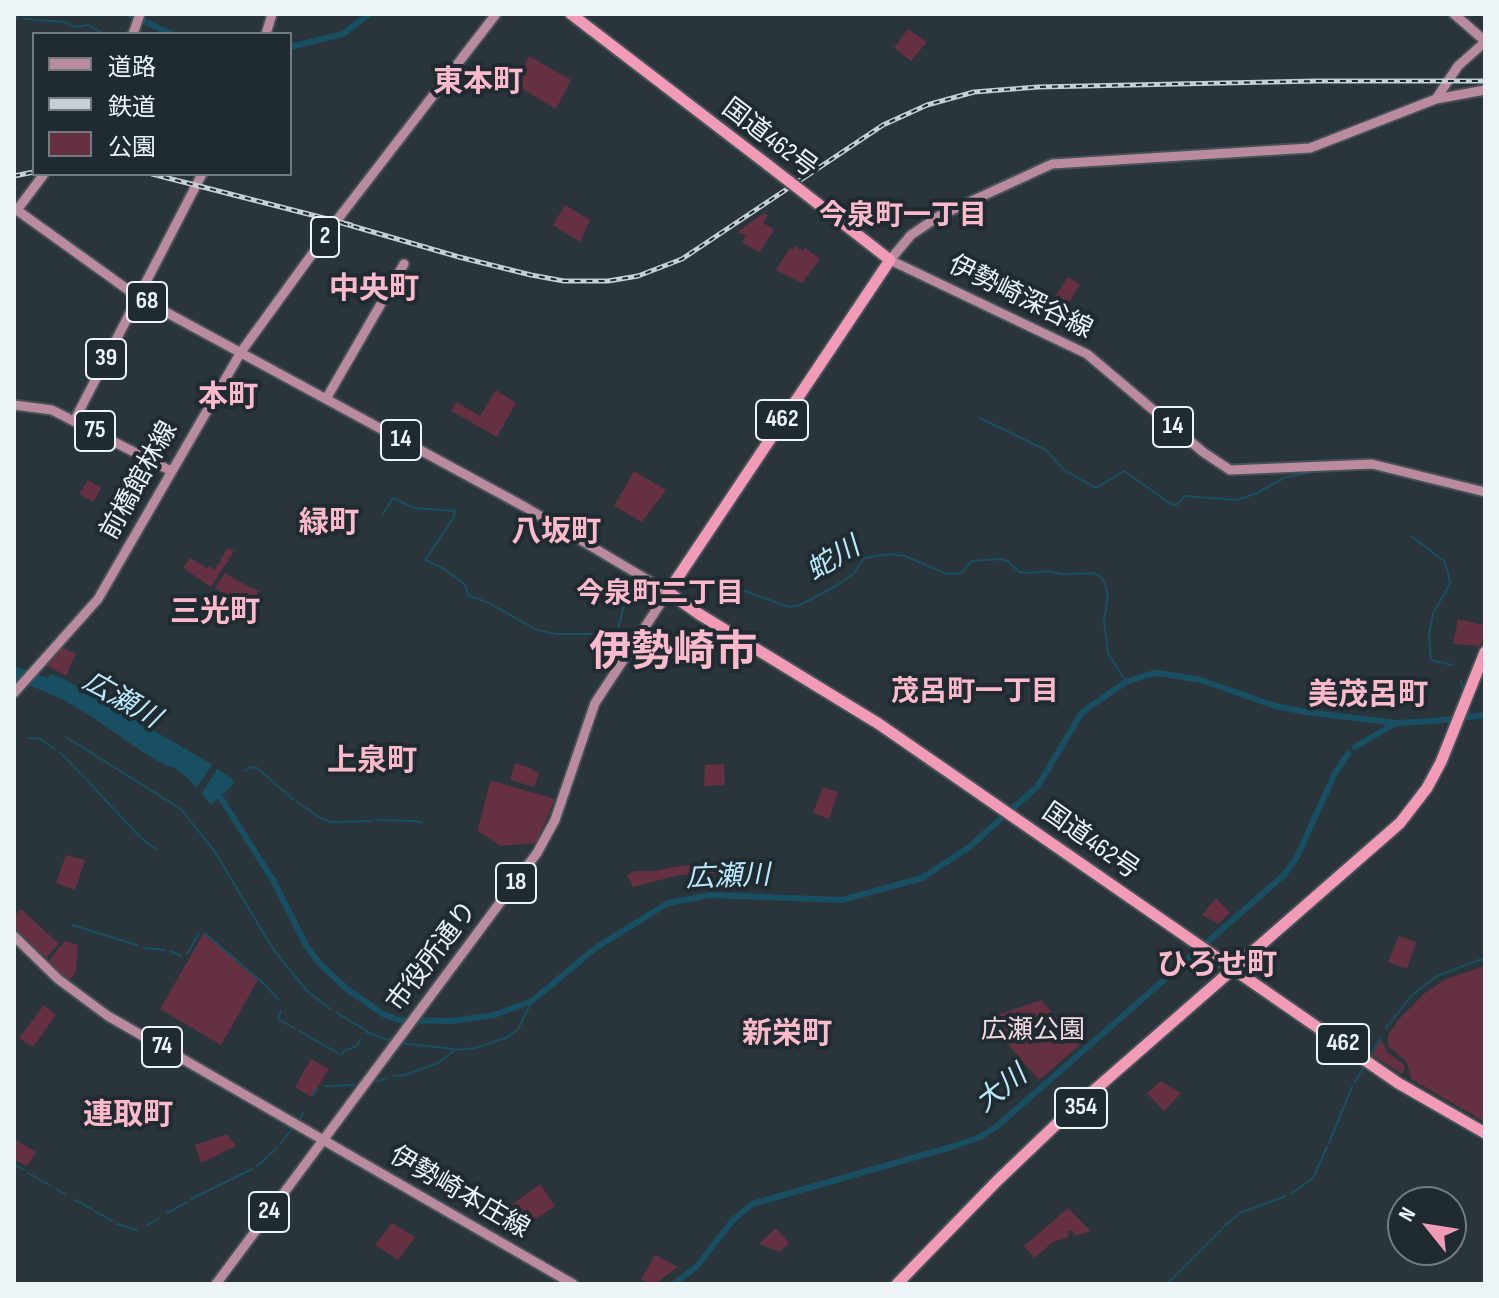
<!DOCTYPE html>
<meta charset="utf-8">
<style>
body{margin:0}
#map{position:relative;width:1499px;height:1298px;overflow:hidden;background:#29353b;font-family:"Sofia Sans Condensed","Noto Sans JP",sans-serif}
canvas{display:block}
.frame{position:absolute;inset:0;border:16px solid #ecf4f7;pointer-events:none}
.legend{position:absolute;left:32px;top:32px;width:260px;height:144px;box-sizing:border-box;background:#1f2b30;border:2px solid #717b80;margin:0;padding:10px 14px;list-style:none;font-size:24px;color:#ecf4f7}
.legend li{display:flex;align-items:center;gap:16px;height:40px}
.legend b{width:40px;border:2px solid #717b80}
.north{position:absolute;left:1387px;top:1186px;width:80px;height:80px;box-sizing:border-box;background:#1f2b30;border:2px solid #717b80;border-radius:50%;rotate:300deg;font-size:22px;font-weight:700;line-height:32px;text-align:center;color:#ecf4f7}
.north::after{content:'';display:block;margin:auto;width:28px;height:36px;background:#f09ab5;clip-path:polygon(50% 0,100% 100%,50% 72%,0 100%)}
</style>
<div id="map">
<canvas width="1499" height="1298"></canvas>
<div class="frame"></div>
<ul class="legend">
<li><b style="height:10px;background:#ba8b9e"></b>道路</li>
<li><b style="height:10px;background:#c6cfd3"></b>鉄道</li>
<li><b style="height:22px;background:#653042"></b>公園</li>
</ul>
<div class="north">N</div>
</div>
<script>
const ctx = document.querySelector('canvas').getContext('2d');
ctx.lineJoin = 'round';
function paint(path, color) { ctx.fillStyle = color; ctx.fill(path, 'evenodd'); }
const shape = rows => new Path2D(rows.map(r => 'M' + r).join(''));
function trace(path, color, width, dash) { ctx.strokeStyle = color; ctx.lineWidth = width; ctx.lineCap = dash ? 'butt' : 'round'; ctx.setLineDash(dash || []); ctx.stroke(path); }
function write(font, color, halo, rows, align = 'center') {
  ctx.font = font + ' "Sofia Sans Condensed","Noto Sans JP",sans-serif'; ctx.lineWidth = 8; ctx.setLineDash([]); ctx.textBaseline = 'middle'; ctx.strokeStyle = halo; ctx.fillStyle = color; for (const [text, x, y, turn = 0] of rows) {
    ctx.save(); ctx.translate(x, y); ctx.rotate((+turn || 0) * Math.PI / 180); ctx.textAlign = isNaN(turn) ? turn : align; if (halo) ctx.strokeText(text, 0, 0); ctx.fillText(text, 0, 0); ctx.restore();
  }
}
paint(shape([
 [908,29,927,42,911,61,894,48],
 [529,56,571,80,556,109,514,84],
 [565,205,590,220,580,242,553,225],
 [764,213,768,215,763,223,774,229,760,252,742,243,746,236,737,232],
 [795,246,803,251,805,248,820,259,802,283,776,270,790,248,793,250],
 [1068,277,1080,285,1067,305,1055,297],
 [496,390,516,403,497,437,451,411,456,402,480,416],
 [634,471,666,490,642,522,614,506],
 [88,480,101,488,93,502,79,494],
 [227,548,234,551,211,587,183,568,190,558,207,568,209,566,215,570],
 [225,573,249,587,259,591,254,598,242,593,238,601,226,596,215,588],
 [1458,619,1484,625,1485,633,1480,646,1453,644],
 [62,647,76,654,66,676,46,665],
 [515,763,530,768,539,774,534,787,510,780],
 [724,764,725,785,704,786,705,765],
 [493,781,555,799,536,843,501,846,479,832,478,828,490,783],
 [823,787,838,792,829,819,813,813],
 [66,855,85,860,75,890,56,883],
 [714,864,737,867,736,872,679,875,633,887,627,875,635,871,654,871,680,866],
 [1216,898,1230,913,1218,924,1202,915],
 [21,909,59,944,46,958,14,927,14,916],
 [438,924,451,930,436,958,423,951],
 [204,933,258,980,221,1045,160,1009],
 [1399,936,1416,942,1407,969,1388,962],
 [65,941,78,945,76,972,68,981,47,963],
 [1485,966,1485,1122,1411,1079,1407,1062,1388,1046,1388,1035,1400,1018,1426,992,1446,979],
 [1041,1000,1081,1044,1039,1080,986,1019],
 [44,1005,56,1015,33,1047,19,1038],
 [1381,1039,1387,1052,1403,1064,1405,1067,1402,1074,1372,1055],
 [311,1059,329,1069,311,1097,295,1087],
 [1161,1081,1181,1093,1164,1111,1147,1093],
 [227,1134,236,1146,201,1163,195,1145],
 [14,1139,36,1152,27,1166,14,1160],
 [540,1184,555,1206,536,1219,510,1206],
 [1068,1208,1091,1231,1074,1236,1073,1231,1068,1231,1069,1237,1053,1242,1034,1258,1024,1246],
 [392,1223,415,1237,398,1260,375,1245],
 [776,1228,789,1243,780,1252,759,1244],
 [655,1255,678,1267,655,1284,650,1284,641,1279]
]), '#653042');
paint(shape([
 [14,666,41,676,48,678,51,674,64,679,208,762,232,779,234,784,211,805,188,778,171,766,168,767,138,749,92,717,62,699,34,687,14,684]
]), '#184f63');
paint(shape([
 [214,762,219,766,200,796,195,790]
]), '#29353b');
trace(shape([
 [14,17,18,18],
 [24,19,65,22,73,27,88,25,104,34],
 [980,418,1046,450,1064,470,1096,488,1124,471,1171,504,1176,505,1185,496,1237,500,1257,493,1286,477,1319,471],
 [383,514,393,498,414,508,455,511,454,517,425,560,443,568,465,585,469,596,487,602,537,630,556,634,591,634,606,642,612,642,617,634,625,601,657,589],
 [1411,536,1444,561,1448,572,1450,584,1433,613,1429,635,1431,660,1452,665],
 [682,583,734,587,789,607,800,605,836,586,853,574,864,558,890,554,905,556,947,574,961,573,972,561,1000,559,1008,561,1019,572,1029,573,1049,571,1061,574,1094,573,1103,579,1108,595,1104,622,1108,653,1126,682],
 [1461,681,1464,692],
 [1468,709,1470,717],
 [66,737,181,809,215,852,273,949,307,991,330,1009],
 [29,738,40,739,55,749],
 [60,752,84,777],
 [245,771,250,767,257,768,294,800],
 [86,779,139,836],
 [297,802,320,818,331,822,371,821],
 [376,820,414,821,422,823],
 [141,838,156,849],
 [72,925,137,945],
 [205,933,265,985,279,1000],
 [145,948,165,950],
 [170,951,181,956],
 [187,954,199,933],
 [281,1011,278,1019,294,1028],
 [337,1013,367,1031],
 [1386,1028,1411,996,1437,976,1482,959],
 [299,1031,338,1053],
 [366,1032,394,1042],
 [400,1043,453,1049],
 [1371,1054,1381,1037],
 [341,1055,344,1051,357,1046,360,1040],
 [393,1076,405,1075,438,1063,455,1050,475,1048,508,1037,518,1029,532,1001],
 [377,1081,387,1078],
 [1355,1082,1364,1066],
 [325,1086,354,1085],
 [313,1096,317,1088],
 [299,1121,303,1113],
 [1329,1143,1352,1087],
 [280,1144,293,1128],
 [15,1165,24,1170],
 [257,1166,277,1148],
 [28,1173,51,1186],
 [56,1189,65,1194],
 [1292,1193,1313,1178,1327,1147],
 [191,1199,252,1169],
 [75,1200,92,1209],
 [95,1211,112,1221],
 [167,1213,187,1202],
 [117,1224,137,1230],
 [147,1225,159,1218],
 [1223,1227,1240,1213,1286,1196],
 [1167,1284,1221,1230]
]), '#184f63', 2);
trace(shape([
 [129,14,171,34],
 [290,47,343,34,369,14],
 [1355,747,1396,723],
 [217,792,273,880,307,947,320,964,347,989,383,1014,399,1020,452,1021,494,1015,532,1001,597,947,668,903,710,895,842,900,922,878,968,848,1038,786,1082,712,1126,682,1147,675,1158,673,1201,680,1275,706,1306,712,1396,723,1434,721,1485,715],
 [674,1284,697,1266,733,1220,752,1204,958,1145,980,1137,996,1127,1284,875,1297,857,1335,773,1348,754]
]), '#184f63', 6);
const major = shape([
 [1454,14,1485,41],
 [133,34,140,14],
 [266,34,272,14],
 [1485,90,1436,99,1310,148,1052,164,939,216,911,235,890,260,1087,354,1203,452,1230,470,1372,464,1485,492],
 [1436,99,1458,66,1485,42],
 [14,208,138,297,525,507,668,592,595,703,555,820,537,853,216,1284],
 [17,210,44,174],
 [326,399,404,264],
 [14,405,52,410,171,471],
 [74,421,202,174],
 [14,693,98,599,241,352,334,224,496,14],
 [14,936,58,979,108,1016,573,1284]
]);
const highway = shape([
 [571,14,768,165],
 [668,592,699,614,879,724,1398,1083,1485,1133],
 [668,592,890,260,817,203],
 [897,1284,997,1181,1066,1115,1400,823,1427,788,1441,762,1485,652]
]);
trace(major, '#465155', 13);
trace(highway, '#465155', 15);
trace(major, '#ba8b9e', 9);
trace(highway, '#f29bb6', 11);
const rail = shape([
 [152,174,351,225],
 [14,176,34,172],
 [342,223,459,257,531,275,564,281,608,281,638,276,682,259,883,125,927,105,974,92,1038,87,1317,81,1485,81]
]);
trace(rail, '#c6cfd3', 5);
trace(rail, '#1f2b30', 2, [6]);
const highwayBridge = shape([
 [768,165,817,203]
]);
trace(highwayBridge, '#465155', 15, []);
trace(highwayBridge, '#f29bb6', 11);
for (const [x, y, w] of [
 [325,237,28],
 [147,302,40],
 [106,359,40],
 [782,420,52],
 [1173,427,40],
 [95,431,40],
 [401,440,40],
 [516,883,40],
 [1343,1044,52],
 [162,1047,40],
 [1081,1108,52],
 [269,1212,40]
]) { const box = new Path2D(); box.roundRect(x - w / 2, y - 20, w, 40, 6); ctx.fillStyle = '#1f2b30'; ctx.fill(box); trace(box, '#ecf4f7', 2); }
write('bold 24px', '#ecf4f7', null, [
 ["2",325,237],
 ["68",147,302],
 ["39",106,359],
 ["462",782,420],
 ["14",1173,427],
 ["75",95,431],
 ["14",401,440],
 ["18",516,883],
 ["462",1343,1044],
 ["74",162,1047],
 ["354",1081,1108],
 ["24",269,1212]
]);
write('26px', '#ecf4f7', '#1f2b30', [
 ["国道462号",769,139,37],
 ["伊勢崎深谷線",1020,298,26],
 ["前橋館林線",140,481,-61],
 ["国道462号",1090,842,35],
 ["市役所通り",433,957,-53],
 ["伊勢崎本庄線",459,1193,30]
]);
write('26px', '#f2dae0', '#1f2b30', [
 ["広瀬公園",1033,1031]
]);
write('bold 28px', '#fbb9cc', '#1f2b30', [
 ["今泉町一丁目",903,217],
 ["今泉町二丁目",660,595],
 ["茂呂町一丁目",975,693]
]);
write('italic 28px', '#bbeafe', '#1f2b30', [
 ["蛇川",834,560,-31],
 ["広瀬川",121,701,30],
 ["広瀬川",728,878,-2],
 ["大川",1002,1090,-38]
]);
write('bold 30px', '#fbb9cc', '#1f2b30', [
 ["東本町",478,83],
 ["中央町",374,290],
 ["本町",228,398],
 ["緑町",329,524],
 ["八坂町",556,533],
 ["三光町",215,613],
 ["美茂呂町",1368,696],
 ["上泉町",372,762],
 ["ひろせ町",1217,966],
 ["新栄町",787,1035],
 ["連取町",128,1116]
]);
write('bold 42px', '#fbb9cc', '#1f2b30', [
 ["伊勢崎市",673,654]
]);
</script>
